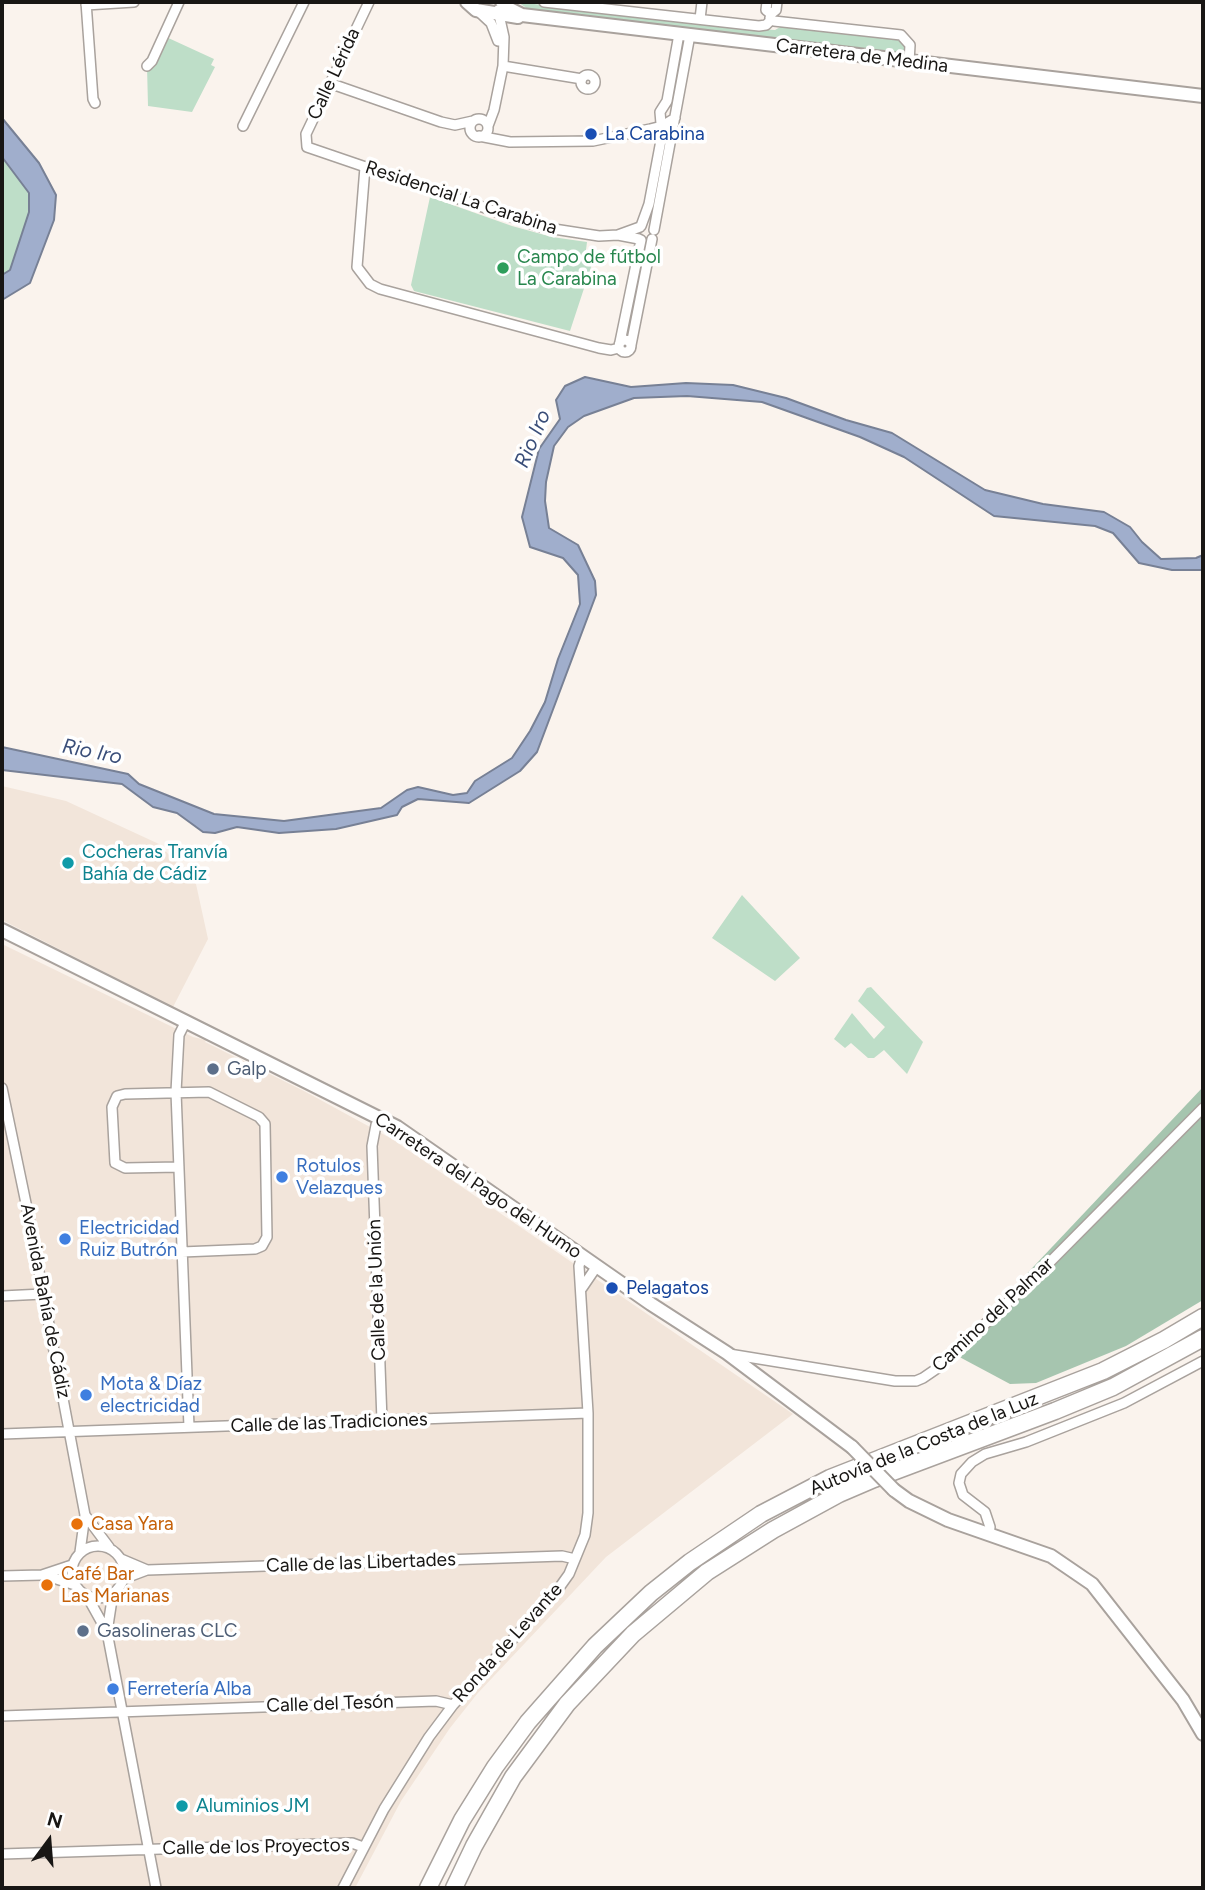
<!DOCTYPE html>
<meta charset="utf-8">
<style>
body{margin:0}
#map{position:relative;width:1205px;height:1890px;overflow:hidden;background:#faf3ed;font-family:Figtree,sans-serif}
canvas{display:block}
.frame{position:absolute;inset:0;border:4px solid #181614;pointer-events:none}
.north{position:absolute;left:14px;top:1806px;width:70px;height:70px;-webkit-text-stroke:5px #fff;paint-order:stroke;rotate:16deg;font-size:19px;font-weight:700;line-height:28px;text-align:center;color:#181614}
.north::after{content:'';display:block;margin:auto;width:24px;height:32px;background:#181614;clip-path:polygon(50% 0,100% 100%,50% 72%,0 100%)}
</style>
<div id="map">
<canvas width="1205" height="1890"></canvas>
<div class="frame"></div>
<div class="north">N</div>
</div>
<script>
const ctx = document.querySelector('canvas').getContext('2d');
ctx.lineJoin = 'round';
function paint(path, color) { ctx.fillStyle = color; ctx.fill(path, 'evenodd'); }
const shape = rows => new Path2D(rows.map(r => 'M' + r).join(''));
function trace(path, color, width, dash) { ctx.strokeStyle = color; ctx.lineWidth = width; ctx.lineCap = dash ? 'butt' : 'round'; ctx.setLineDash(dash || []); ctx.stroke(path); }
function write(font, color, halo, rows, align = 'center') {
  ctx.font = font + ' Figtree,sans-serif'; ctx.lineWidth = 7; ctx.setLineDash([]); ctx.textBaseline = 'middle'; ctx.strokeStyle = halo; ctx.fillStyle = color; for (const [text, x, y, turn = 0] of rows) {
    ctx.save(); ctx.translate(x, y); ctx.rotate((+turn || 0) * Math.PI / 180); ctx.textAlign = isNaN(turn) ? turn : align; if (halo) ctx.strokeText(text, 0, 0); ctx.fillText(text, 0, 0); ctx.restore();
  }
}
paint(shape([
 [2,786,66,801,159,844,196,884,208,939,173,1007,2,920],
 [2,944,193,1037,206,1040,205,1042,304,1091,392,1139,793,1414,606,1557,477,1694,450,1728,401,1801,355,1888,2,1888]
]), '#f2e5da');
paint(shape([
 [518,2,714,26,775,30,782,26,901,38,906,42,906,52,904,55,529,10],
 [164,36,214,59,211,65,215,67,192,112,148,106,147,66],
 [2,157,29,193,29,212,10,270,2,275],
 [430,197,512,226,552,237,587,242,586,250,596,252,570,331,414,291,411,285],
 [742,895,800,958,775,981,712,938],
 [871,987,923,1042,907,1074,884,1050,874,1058,868,1058,851,1043,845,1048,834,1039,852,1013,874,1039,885,1027,858,1001,867,988]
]), '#bedec8');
paint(shape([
 [1203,1087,1203,1300,1126,1346,1036,1383,1010,1384,952,1353]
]), '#a6c5af');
const water = shape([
 [2,118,39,163,56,195,54,220,30,283,2,300,2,275,10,270,29,212,29,193,2,157,2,118],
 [585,377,631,387,686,383,733,385,786,398,846,420,892,433,985,490,1043,504,1104,512,1130,527,1142,542,1161,559,1196,558,1203,555,1203,570,1172,570,1139,563,1113,533,1095,526,994,516,904,457,860,437,762,402,687,396,634,398,584,416,568,427,554,446,546,482,545,501,549,528,578,545,595,581,596,595,537,752,520,771,469,803,418,799,402,807,397,815,336,829,279,833,237,827,215,833,203,832,177,813,153,807,122,784,2,770,2,747,128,774,139,784,214,814,284,821,381,808,407,790,418,787,453,795,467,793,475,781,512,758,530,731,545,702,558,659,580,604,578,575,563,558,530,547,522,517,539,449,560,419,556,400,565,386,585,377]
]);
paint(water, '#a0aecc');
trace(water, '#778095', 2);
const street = shape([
 [86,2,93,99,95,103],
 [369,2,306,134,307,147,541,227,599,236,618,235],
 [544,2,759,26,766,25,771,20],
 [767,2,766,10,771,14,776,10,777,2],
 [86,5,134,2],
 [477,10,491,23,498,41],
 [771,14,770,18,774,21,901,35,910,45,909,62],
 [700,19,702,2],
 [147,66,152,61,179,2],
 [503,66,582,79],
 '581 82a7 7 0 1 1 14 0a7 7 0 1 1-14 0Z',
 [329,83,441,122,455,125,473,121],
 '470 128a9 9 0 1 1 18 0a9 9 0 1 1-18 0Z',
 [243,126,304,2],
 [488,126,494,110,503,66,504,37,498,10],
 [479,136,510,142,593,141,650,129,662,126,675,118],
 [365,167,357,267,370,284,380,289,599,348,611,350,619,348],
 [641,226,649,204,662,135,660,112,667,101,679,34],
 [654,230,690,35],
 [639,239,618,235,640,227],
 '619 346a6 6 0 1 1 12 0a6 6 0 1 1-12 0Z',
 [620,342,641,240],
 [631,345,652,239],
 [186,1021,179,1035,176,1092,189,1427],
 [2,1088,27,1208,85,1515,80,1552],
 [380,1118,376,1125,372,1146,382,1421],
 [179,1167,125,1168,115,1163,112,1107,117,1096,125,1094,209,1092,259,1117,265,1124,267,1237,262,1246,255,1249,182,1252],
 [582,1288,597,1266],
 [2,1296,43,1294],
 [729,1354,895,1381,916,1381,923,1378,942,1365,1048,1264,1203,1108],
 [2,1434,588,1413],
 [85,1515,109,1547],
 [989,1534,990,1527,985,1512,963,1495,959,1483,961,1474,972,1462,985,1454,1026,1442,1124,1403,1203,1361],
 '72 1572a26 26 0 1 1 52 0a26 26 0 1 1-52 0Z',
 [121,1559,147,1570],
 [44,1575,75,1585],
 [2,1576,42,1575,72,1565],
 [123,1579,147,1570,562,1556,575,1559],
 [87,1596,107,1632,156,1888],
 [107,1632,113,1593],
 [2,1716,436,1701,453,1705],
 [2,1854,352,1843,363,1847],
 [343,1888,384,1809,429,1737,453,1705,559,1588,569,1574,585,1535,588,1513,588,1413,579,1266,582,1256]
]);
const secondary = shape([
 [467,2,476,10,518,17],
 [502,2,508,8,522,15,1203,96],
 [2,930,397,1127,651,1304,727,1353,852,1447],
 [894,1490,909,1501,948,1520,1051,1556,1092,1584,1183,1700,1203,1734]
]);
const highway = shape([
 [428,1888,462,1820,495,1767,528,1722,595,1646,651,1593,690,1562,761,1514,830,1478,1103,1371,1164,1340,1203,1317],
 [454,1888,474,1846,513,1777,567,1704,633,1634,707,1572,773,1530,839,1494,874,1479,1055,1411,1113,1387,1203,1338]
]);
trace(street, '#a9a29d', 12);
trace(secondary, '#a9a29d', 16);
trace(highway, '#a9a29d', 19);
trace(street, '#fff', 9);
trace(secondary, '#fff', 12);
trace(highway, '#fff', 16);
const secondaryBridge = shape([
 [852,1447,894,1490]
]);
trace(secondaryBridge, '#a9a29d', 16, []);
trace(secondaryBridge, '#fff', 12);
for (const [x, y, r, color] of [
 [591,134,7,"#1a4fb4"],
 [503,268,7,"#2e9e5b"],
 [68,863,7,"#0f9aa8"],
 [213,1069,7,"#5c6f8a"],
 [282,1177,7,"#3f7fe0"],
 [65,1239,7,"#3f7fe0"],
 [612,1288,7,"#1a4fb4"],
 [86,1395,7,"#3f7fe0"],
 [77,1524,7,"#e8710a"],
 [47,1585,7,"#e8710a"],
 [83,1631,7,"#5c6f8a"],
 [113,1689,7,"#3f7fe0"],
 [182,1806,7,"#0f9aa8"]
]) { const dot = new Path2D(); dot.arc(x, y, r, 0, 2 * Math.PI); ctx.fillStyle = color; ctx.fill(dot); trace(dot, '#fff', 2.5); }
write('19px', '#181614', '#fff', [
 ["Carretera de Medina",862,56,7],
 ["Calle Lérida",334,74,-65],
 ["Residencial La Carabina",461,198,18],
 ["Carretera del Pago del Humo",478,1186,34],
 ["Calle de la Unión",377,1290,-92],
 ["Avenida Bahía de Cádiz",45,1301,79],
 ["Camino del Palmar",993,1315,-43],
 ["Calle de las Tradiciones",329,1423,-2],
 ["Autovía de la Costa de la Luz",924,1444,-22],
 ["Calle de las Libertades",361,1563,-2],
 ["Ronda de Levante",508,1643,-48],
 ["Calle del Tesón",330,1704,-2],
 ["Calle de los Proyectos",256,1847,-1]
]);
write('19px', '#164399', '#fff', [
 ["La Carabina",605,134],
 ["Pelagatos",626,1288]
], 'left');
write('19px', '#27864d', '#fff', [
 ["Campo de fútbol",517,257],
 ["La Carabina",517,279]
], 'left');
write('19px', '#0d838f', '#fff', [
 ["Cocheras Tranvía",82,852],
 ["Bahía de Cádiz",82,874],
 ["Aluminios JM",196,1806]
], 'left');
write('19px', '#4e5e75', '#fff', [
 ["Galp",227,1069],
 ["Gasolineras CLC",97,1631]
], 'left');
write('19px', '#366cbe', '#fff', [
 ["Rotulos",296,1166],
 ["Velazques",296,1188],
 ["Electricidad",79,1228],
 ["Ruiz Butrón",79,1250],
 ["Mota & Díaz",100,1384],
 ["electricidad",100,1406],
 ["Ferretería Alba",127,1689]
], 'left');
write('19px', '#c56008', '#fff', [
 ["Casa Yara",91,1524],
 ["Café Bar",61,1574],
 ["Las Marianas",61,1596]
], 'left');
write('italic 21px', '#3a4e79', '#fff', [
 ["Rio Iro",533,439,-67],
 ["Rio Iro",92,752,11]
]);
</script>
